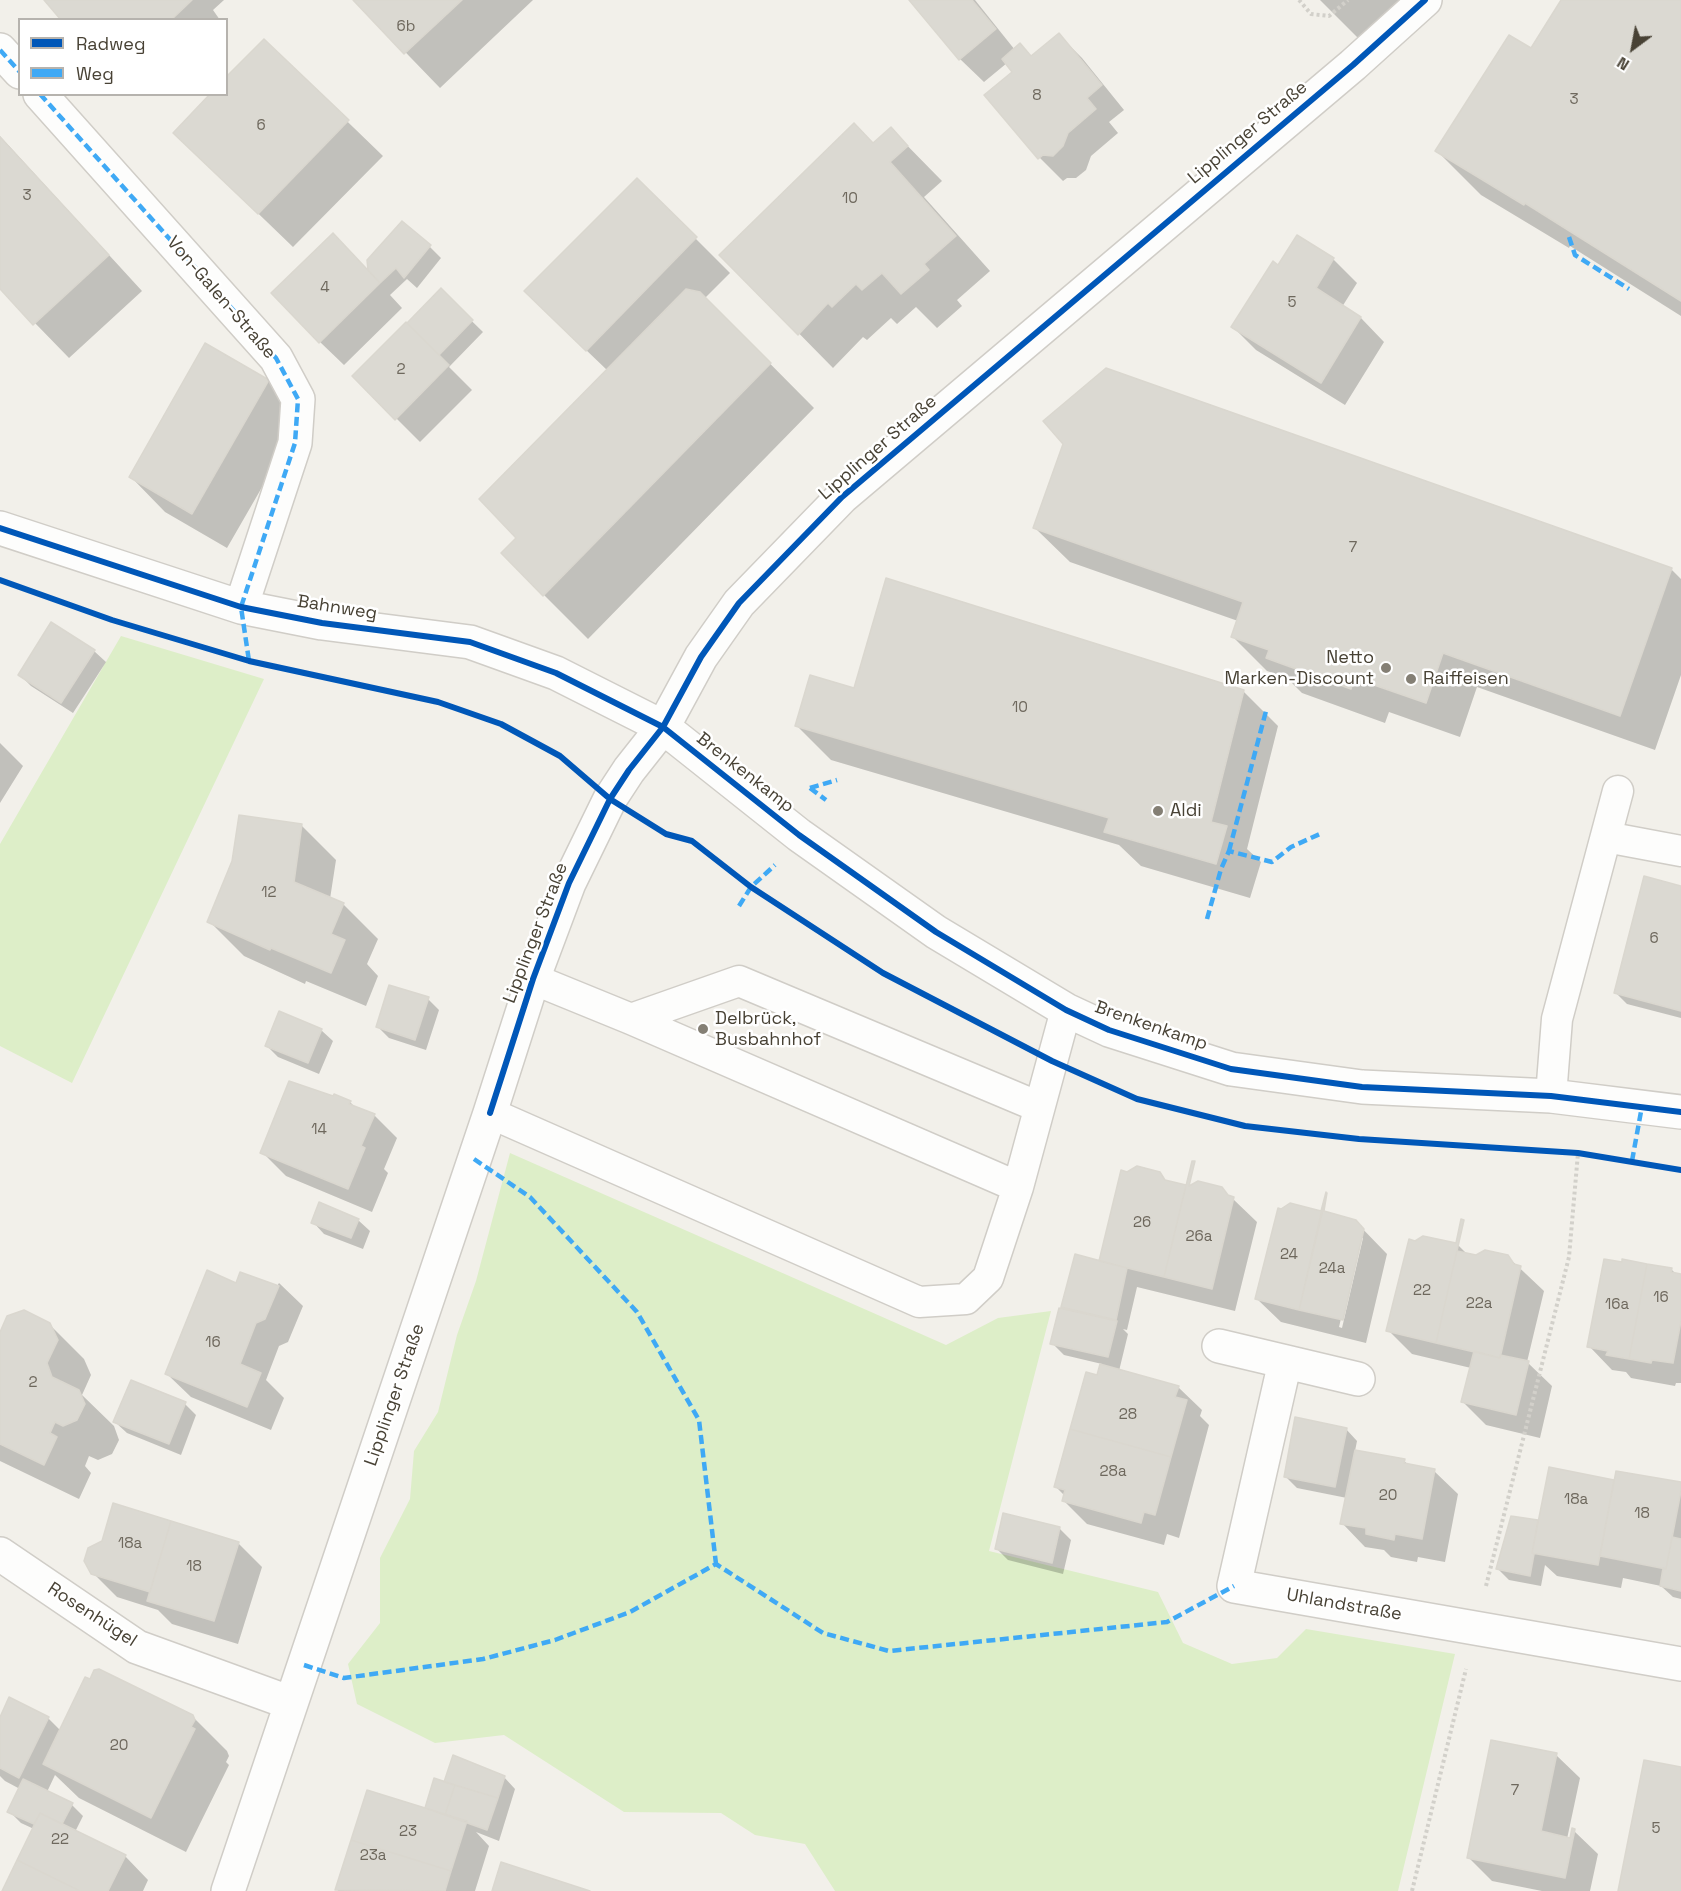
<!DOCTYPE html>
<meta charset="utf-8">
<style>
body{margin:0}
#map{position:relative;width:1681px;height:1891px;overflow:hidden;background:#f2f0ea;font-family:"Space Grotesk",sans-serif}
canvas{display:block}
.legend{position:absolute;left:18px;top:18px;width:210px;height:78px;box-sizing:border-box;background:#fff;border:2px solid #b6b3ae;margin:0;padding:8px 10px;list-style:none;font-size:18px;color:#484235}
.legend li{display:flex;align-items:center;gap:12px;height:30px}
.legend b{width:30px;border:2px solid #b6b3ae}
.north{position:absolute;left:1603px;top:18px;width:60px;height:60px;-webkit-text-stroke:4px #fff;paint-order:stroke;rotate:212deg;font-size:16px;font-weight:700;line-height:24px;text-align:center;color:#484235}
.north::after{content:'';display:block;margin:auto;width:21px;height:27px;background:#484235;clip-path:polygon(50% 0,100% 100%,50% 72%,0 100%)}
</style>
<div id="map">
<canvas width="1681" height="1891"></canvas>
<ul class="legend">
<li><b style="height:8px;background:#0057b8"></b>Radweg</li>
<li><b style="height:8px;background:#3fa9f5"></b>Weg</li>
</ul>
<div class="north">N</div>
</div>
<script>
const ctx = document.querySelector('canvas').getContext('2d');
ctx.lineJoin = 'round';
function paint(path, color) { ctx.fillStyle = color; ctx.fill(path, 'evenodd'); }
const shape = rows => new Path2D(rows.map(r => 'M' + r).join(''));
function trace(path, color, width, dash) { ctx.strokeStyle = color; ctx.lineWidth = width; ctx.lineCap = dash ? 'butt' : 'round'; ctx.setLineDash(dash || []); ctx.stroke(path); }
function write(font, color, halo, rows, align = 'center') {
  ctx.font = font + ' "Space Grotesk",sans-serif'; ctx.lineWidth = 5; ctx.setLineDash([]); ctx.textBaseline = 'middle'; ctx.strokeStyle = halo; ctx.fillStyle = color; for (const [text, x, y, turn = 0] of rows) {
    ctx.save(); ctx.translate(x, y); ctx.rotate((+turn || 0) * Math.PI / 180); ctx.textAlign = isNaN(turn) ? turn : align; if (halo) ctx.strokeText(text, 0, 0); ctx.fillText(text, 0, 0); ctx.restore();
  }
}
paint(shape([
 [121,636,264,679,72,1083,0,1046,0,844],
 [510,1153,946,1345,998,1318,1051,1311,989,1551,1158,1592,1183,1643,1232,1664,1277,1658,1306,1629,1455,1654,1398,1891,835,1891,805,1844,755,1835,721,1813,624,1812,504,1735,435,1743,357,1704,348,1664,380,1623,380,1558,410,1499,414,1451,438,1412,457,1335,476,1281]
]), '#ddeec8');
paint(shape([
 [46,0,224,0,213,10,220,20,63,20],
 [355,0,533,0,440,88],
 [911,0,975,0,1015,50,1032,57,1059,35,1082,58,1124,110,1109,122,1118,133,1091,156,1086,170,1076,178,1067,178,1063,181,1040,158,1014,73,1007,63,984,82,960,59],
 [1320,0,1413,0,1361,41],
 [1563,0,1681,0,1681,316,1570,246,1569,248,1481,195,1437,151,1531,51],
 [264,41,383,156,293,247,210,167,226,94],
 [891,129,942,181,924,197,990,271,957,300,962,306,937,328,916,307,897,324,891,318,867,340,863,337,833,368,722,255,874,145],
 [0,136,142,291,69,358,0,287],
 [637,180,730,273,705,298,814,408,588,639,544,595,518,538,608,371,560,325],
 [430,247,441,258,417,288,407,279,390,295,402,308,344,365,320,342,370,274,369,260],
 [1333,259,1357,283,1342,307,1361,318,1384,342,1345,405,1256,350,1233,327],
 [441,291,483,332,449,367,472,390,420,442,354,376],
 [206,345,268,381,303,416,227,548,165,512,131,477],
 [1035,528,1671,569,1681,579,1681,675,1655,750,1477,687,1460,737,1389,712,1385,723,1302,693,1287,678,1267,671,1232,636,1238,621,1070,562],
 [94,651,106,662,73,713,31,686,19,674],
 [855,690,1243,691,1278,726,1247,849,1261,862,1250,898,1141,866,1119,845,831,760,797,726],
 [0,743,23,766,0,803],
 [301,825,336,860,330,899,343,904,378,939,367,964,378,976,366,1006,306,981,305,984,244,956,209,921],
 [1681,888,1681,1018,1627,1004,1615,992],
 [428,999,439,1010,426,1050,389,1038,378,1027],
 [321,1030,333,1041,319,1074,278,1057,266,1045],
 [350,1102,356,1108,374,1115,397,1138,384,1169,388,1173,372,1212,286,1176,262,1152],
 [1159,1173,1168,1183,1233,1199,1257,1222,1235,1311,1137,1287,1127,1330,1123,1329,1128,1334,1119,1371,1178,1387,1202,1410,1200,1416,1209,1425,1179,1538,1167,1534,1164,1545,1087,1524,1064,1501,1065,1496,1056,1487,1098,1377,1102,1364,1064,1355,1052,1343,1068,1311,1063,1307,1100,1262,1128,1174],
 [1290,1205,1355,1221,1387,1254,1366,1343,1281,1322,1257,1299],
 [1360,1238,1363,1238,1342,1328,1339,1327],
 [358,1220,370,1231,363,1249,324,1234,313,1222],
 [1458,1245,1467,1254,1477,1256,1508,1257,1544,1291,1527,1362,1552,1386,1540,1438,1486,1425,1463,1402,1471,1368,1412,1354,1388,1330],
 [1624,1261,1672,1270,1676,1274,1681,1275,1681,1383,1676,1383,1675,1386,1631,1378,1626,1372,1612,1370,1589,1346],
 [279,1283,303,1306,288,1342,279,1346,266,1380,284,1398,271,1430,191,1397,167,1374,237,1285,276,1288],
 [49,1324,84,1359,91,1375,82,1395,114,1426,119,1440,112,1454,98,1460,89,1456,85,1466,91,1473,79,1499,0,1461,0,1336],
 [185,1404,196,1415,181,1455,127,1433,115,1422],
 [1346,1429,1357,1441,1355,1451,1404,1461,1410,1466,1434,1471,1458,1494,1445,1562,1418,1557,1417,1562,1391,1557,1384,1550,1365,1547,1342,1523,1347,1498,1297,1488,1285,1476],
 [1550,1469,1615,1482,1681,1484,1681,1599,1673,1597,1661,1586,1623,1578,1621,1588,1557,1576,1545,1565,1541,1586,1509,1580,1498,1569,1512,1517,1539,1522],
 [1005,1515,1060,1529,1071,1540,1063,1574,1008,1560,996,1548],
 [238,1543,262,1567,238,1644,172,1624,158,1610,117,1597,93,1573],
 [10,1699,48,1718,61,1731,192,1716,227,1751,229,1756,226,1762,229,1765,186,1852,79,1798,55,1775,47,1792,72,1805,83,1816,75,1832,125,1856,148,1880,143,1891,3,1891,34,1829,21,1823,9,1811,20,1789,5,1781,0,1776,0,1720],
 [1556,1755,1580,1778,1567,1839,1571,1840,1574,1831,1598,1854,1590,1891,1542,1891,1492,1881,1468,1857],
 [504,1777,515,1789,499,1841,476,1832,489,1846,475,1891,338,1891,337,1889,431,1812,445,1783]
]), '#0003');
const building = shape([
 [44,0,192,0,171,20,61,20,44,0],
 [353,0,462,0,404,54,353,0],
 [909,0,972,0,996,29,959,60,909,0],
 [1561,0,1681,0,1681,301,1525,203,1524,205,1435,151,1509,35,1531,48,1561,0],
 [1059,33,1102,85,1087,98,1096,109,1068,133,1063,146,1053,156,1043,155,1038,159,984,95,1012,72,1002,59,1020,43,1031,56,1059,33],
 [264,39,349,120,258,214,173,133,210,94,226,94,226,77,264,39],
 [854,123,873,143,891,127,908,146,890,162,956,236,924,264,929,270,901,294,882,273,862,290,856,284,832,307,828,303,798,335,719,255,854,123],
 [0,137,109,255,33,325,0,289,0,137],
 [637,178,697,237,586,351,524,291,637,178],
 [402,221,431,245,404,278,396,268,380,283,368,270,367,260,402,221],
 [333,233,380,283,319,343,271,293,333,233],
 [1297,235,1334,258,1316,288,1361,317,1321,383,1231,327,1273,261,1278,265,1297,235],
 [441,288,473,320,439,355,407,323,441,288],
 [686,289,700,292,771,363,543,596,501,553,516,538,479,499,686,289],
 [406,322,449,365,395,420,352,376,406,322],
 [205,343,269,380,192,514,129,477,205,343],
 [1106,368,1672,568,1620,716,1443,653,1426,703,1354,678,1351,689,1266,658,1269,650,1231,637,1243,602,1033,528,1063,444,1043,421,1106,368],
 [886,578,1244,690,1211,822,1227,826,1216,864,1104,832,1109,818,795,726,810,675,854,688,886,578],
 [51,622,95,650,61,703,18,675,51,622],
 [239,815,302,824,294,882,344,903,331,934,345,940,331,973,271,948,270,950,207,922,232,861,239,815],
 [1644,876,1681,886,1681,1011,1614,993,1644,876],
 [389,985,429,997,415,1040,376,1027,389,985],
 [279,1011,322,1029,308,1063,265,1046,279,1011],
 [289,1081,333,1096,334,1094,351,1101,349,1104,375,1114,361,1146,365,1148,348,1189,260,1153,289,1081],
 [1192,1161,1195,1161,1189,1186,1198,1181,1222,1187,1228,1195,1234,1197,1212,1289,1164,1277,1192,1161],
 [1137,1166,1160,1172,1165,1180,1186,1185,1164,1277,1099,1261,1121,1170,1127,1172,1137,1166],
 [1326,1192,1299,1310,1255,1299,1278,1208,1281,1209,1290,1203,1321,1211,1326,1192],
 [1327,1193,1324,1211,1356,1220,1364,1229,1343,1320,1299,1310,1327,1193],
 [319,1202,359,1219,351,1238,311,1223,319,1202],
 [1461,1219,1464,1220,1436,1343,1386,1331,1409,1239,1415,1241,1423,1236,1456,1243,1461,1219],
 [1485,1250,1508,1255,1514,1264,1521,1266,1500,1358,1436,1343,1457,1251,1476,1255,1485,1250],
 [1075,1254,1127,1268,1116,1320,1061,1307,1075,1254],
 [1604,1259,1622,1262,1622,1259,1647,1264,1629,1359,1606,1355,1608,1351,1587,1347,1604,1259],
 [1647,1264,1672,1268,1671,1272,1681,1274,1681,1321,1673,1363,1652,1360,1651,1363,1629,1359,1647,1264],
 [207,1270,236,1283,240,1272,279,1286,265,1319,256,1323,240,1364,261,1373,247,1407,165,1374,207,1270],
 [1059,1308,1117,1321,1108,1357,1050,1344,1059,1308],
 [24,1310,50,1323,58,1340,47,1363,52,1377,79,1390,85,1404,77,1420,63,1426,55,1422,50,1433,57,1437,44,1465,0,1444,0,1332,7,1316,24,1310],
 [1474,1351,1500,1358,1500,1355,1529,1361,1516,1415,1461,1402,1474,1351],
 [1100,1364,1179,1386,1175,1397,1187,1400,1171,1457,1070,1429,1086,1372,1097,1375,1100,1364],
 [131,1380,186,1402,169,1444,113,1422,131,1380],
 [1295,1417,1347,1428,1335,1487,1284,1477,1295,1417],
 [1070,1429,1171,1457,1155,1515,1144,1512,1141,1523,1062,1501,1065,1490,1054,1487,1070,1429],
 [1355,1450,1405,1459,1404,1463,1435,1469,1422,1539,1395,1534,1394,1540,1366,1534,1366,1528,1340,1524,1355,1450],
 [1549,1467,1614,1480,1598,1565,1532,1553,1549,1467],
 [1616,1471,1681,1482,1681,1491,1666,1569,1600,1556,1616,1471],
 [113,1503,171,1521,150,1592,91,1574,84,1561,88,1548,102,1541,113,1503],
 [1003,1513,1060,1527,1052,1563,995,1549,1003,1513],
 [1511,1516,1538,1520,1532,1553,1534,1554,1530,1576,1496,1569,1511,1516],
 [171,1521,239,1542,214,1621,147,1601,171,1521],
 [1672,1537,1681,1539,1681,1591,1660,1586,1663,1568,1666,1569,1672,1537],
 [99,1669,193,1715,195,1720,191,1727,195,1729,151,1818,43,1764,85,1677,90,1679,94,1670,99,1669],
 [9,1697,49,1717,19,1778,0,1768,0,1717,9,1697],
 [1491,1740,1557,1753,1541,1831,1570,1838,1572,1828,1575,1829,1565,1878,1467,1858,1491,1740],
 [453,1755,505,1776,498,1798,444,1782,453,1755],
 [1644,1760,1681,1767,1681,1891,1618,1891,1644,1760],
 [434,1778,455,1785,445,1815,425,1808,434,1778],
 [23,1779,73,1803,62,1824,40,1813,34,1824,7,1812,23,1779],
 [455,1785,498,1798,487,1830,445,1815,455,1785],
 [367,1790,467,1821,451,1871,351,1840,367,1790],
 [40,1813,126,1855,108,1891,80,1891,17,1860,40,1813],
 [351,1840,451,1871,445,1891,335,1890,351,1840],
 [17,1860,80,1891,2,1891,17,1860],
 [501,1862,590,1891,492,1891,501,1862]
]);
paint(building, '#dbd9d2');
trace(building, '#dad7cf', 1.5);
const lane = shape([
 [1606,837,1681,851],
 [533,979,631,1019,1018,1187],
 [631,1019,739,981,1039,1107],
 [1551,1096,1557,1019,1618,791],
 [490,1113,919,1302,966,1299,988,1278,1018,1187,1066,1010]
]);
const street = shape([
 [0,50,20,72],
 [40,94,276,358,298,399,295,443,241,607],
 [0,528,241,607,322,623,470,642,556,673,663,727,799,835,936,932,1066,1010,1109,1030,1231,1069,1362,1087,1551,1096,1681,1112],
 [1219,1346,1358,1379],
 [1285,1362,1234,1586,1681,1664],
 [0,1554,137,1647,291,1703],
 [228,1891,490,1113,533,979,569,883,610,799,629,770,663,727,701,657,739,603,842,497,1353,65,1425,0]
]);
trace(lane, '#d0cdc7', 33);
trace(street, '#d0cdc7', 36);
trace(shape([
 [1299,0,1311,14,1329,16,1348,0],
 [1486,1586,1569,1257,1578,1153],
 [1412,1891,1466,1669]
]), '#d2d0ca', 4, [3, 3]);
trace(lane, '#fdfdfc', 30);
trace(street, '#fdfdfc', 33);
trace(shape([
 [0,50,20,72],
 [40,94,276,358,298,399,295,443,241,607,249,661],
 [1569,237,1575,255,1629,289],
 [810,788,837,780],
 [810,788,826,800],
 [1229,851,1266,711],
 [739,906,751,887,775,865],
 [1207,919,1221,869,1229,851,1272,862,1291,847,1322,833],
 [474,1159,530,1197,637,1312,699,1420,716,1564],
 [1632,1161,1642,1106],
 [304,1665,344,1678,483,1659,555,1640,630,1612,716,1564,823,1633,889,1651,1167,1622,1234,1586]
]), '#3fa9f5', 4.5, [9, 4.5]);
trace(shape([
 [0,528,241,607,322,623,470,642,556,673,663,727,799,835,936,932,1066,1010,1109,1030,1231,1069,1362,1087,1551,1096,1681,1112],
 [0,580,112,620,249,661,438,702,501,724,560,756,610,799,666,834,692,841,751,887,883,973,1052,1061,1137,1099,1245,1126,1359,1139,1578,1153,1681,1170],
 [490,1113,533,979,569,883,610,799,629,770,663,727,701,657,739,603,842,497,1353,65,1425,0]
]), '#0057b8', 6);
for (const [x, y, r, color] of [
 [1386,668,6,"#847f74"],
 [1411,679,6,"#847f74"],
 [1158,811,6,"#847f74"],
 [703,1029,6,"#847f74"]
]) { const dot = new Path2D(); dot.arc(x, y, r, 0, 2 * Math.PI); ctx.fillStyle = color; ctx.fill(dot); trace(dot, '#fff', 2); }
write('15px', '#6e685d', null, [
 ["6b",406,27],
 ["8",1037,96],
 ["3",1574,100],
 ["6",261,126],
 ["3",27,196],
 ["10",850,199],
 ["4",325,288],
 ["5",1292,303],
 ["2",401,370],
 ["7",1353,548],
 ["10",1020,708],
 ["12",269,893],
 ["6",1654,939],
 ["14",319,1130],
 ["26",1142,1223],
 ["26a",1199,1237],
 ["24",1289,1255],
 ["24a",1332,1269],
 ["22",1422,1291],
 ["16",1661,1298],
 ["22a",1479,1304],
 ["16a",1617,1305],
 ["16",213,1343],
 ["2",33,1383],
 ["28",1128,1415],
 ["28a",1113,1472],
 ["20",1388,1496],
 ["18a",1576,1500],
 ["18",1642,1514],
 ["18a",130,1544],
 ["18",194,1567],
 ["20",119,1746],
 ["7",1515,1791],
 ["5",1656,1829],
 ["23",408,1832],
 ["22",60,1840],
 ["23a",373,1856]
]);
write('18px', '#484235', '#fff', [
 ["Lipplinger Straße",1248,133,-40],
 ["Von-Galen-Straße",221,298,49],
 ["Lipplinger Straße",878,448,-41],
 ["Bahnweg",337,608,9],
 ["Brenkenkamp",745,773,38],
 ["Lipplinger Straße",536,933,-69],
 ["Brenkenkamp",1151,1026,19],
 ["Lipplinger Straße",395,1395,-71],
 ["Uhlandstraße",1344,1605,10],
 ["Rosenhügel",92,1615,33]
]);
write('18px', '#484235', '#fff', [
 ["Netto",1374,658,"right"],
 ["Marken-Discount",1374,679,"right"],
 ["Raiffeisen",1423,679],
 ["Aldi",1170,811],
 ["Delbrück,",715,1019],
 ["Busbahnhof",715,1040]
], 'left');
</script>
